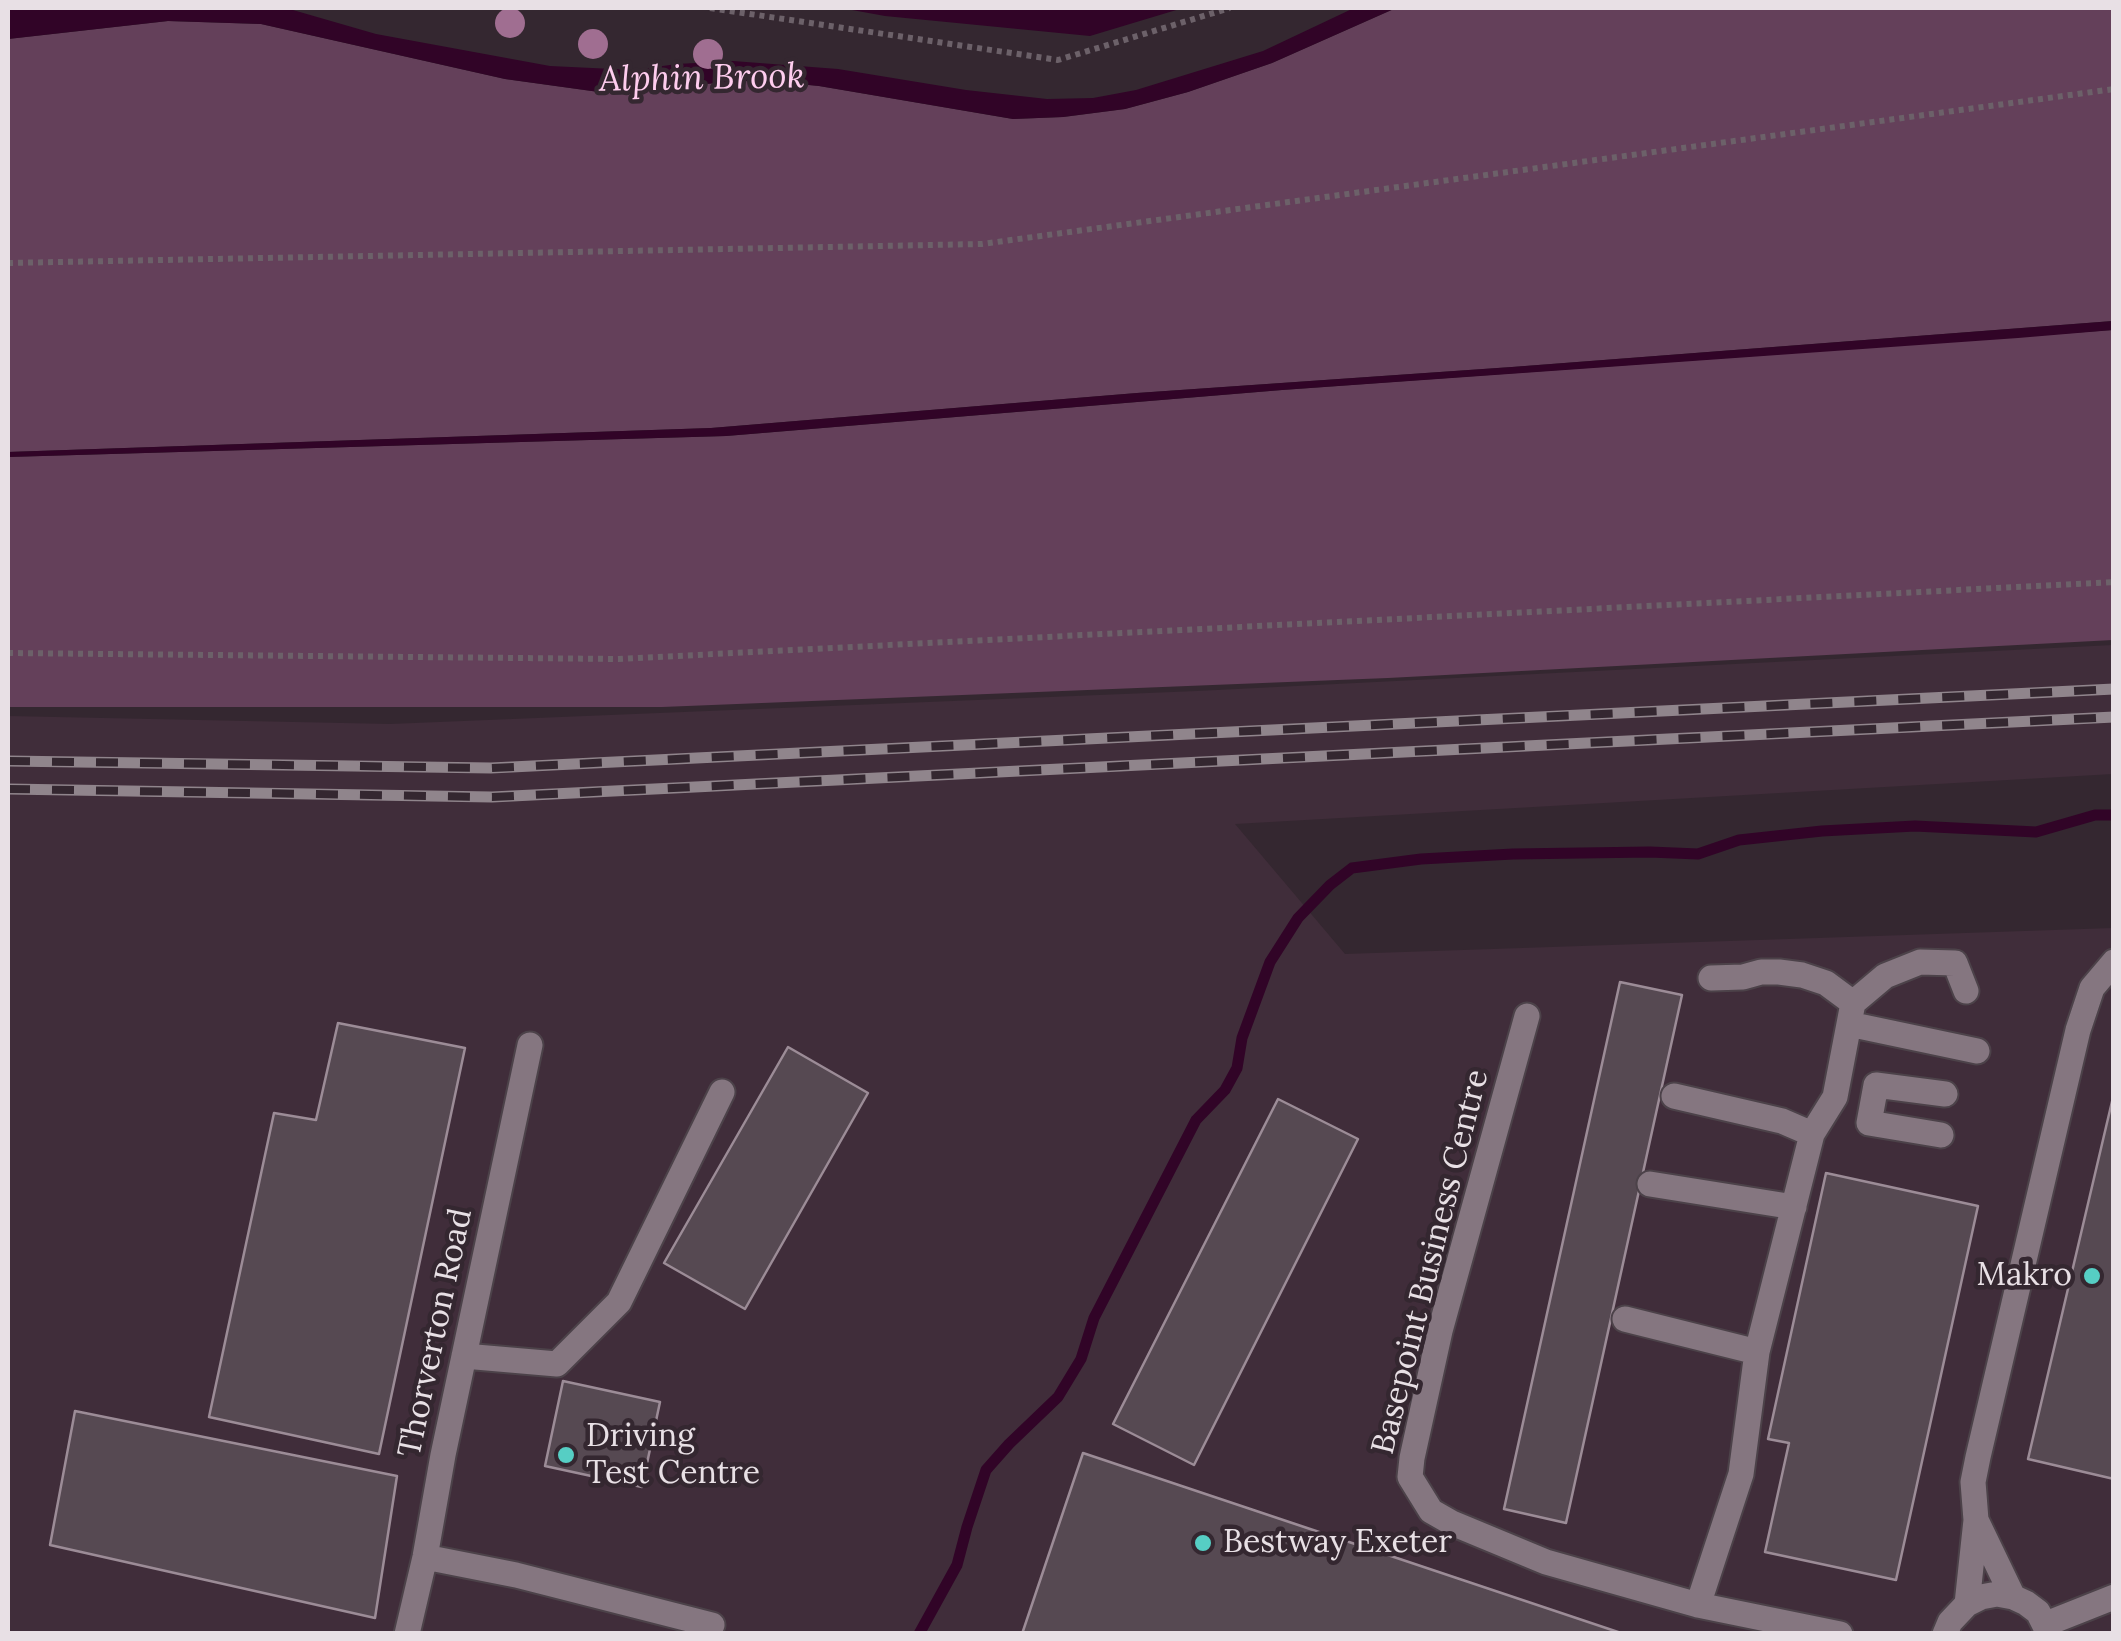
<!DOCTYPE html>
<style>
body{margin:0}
#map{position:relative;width:2121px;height:1641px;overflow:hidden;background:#342730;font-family:Lora,serif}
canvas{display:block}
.frame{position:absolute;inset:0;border:10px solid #e8e0e5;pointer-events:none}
</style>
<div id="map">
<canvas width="2121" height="1641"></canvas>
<div class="frame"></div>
</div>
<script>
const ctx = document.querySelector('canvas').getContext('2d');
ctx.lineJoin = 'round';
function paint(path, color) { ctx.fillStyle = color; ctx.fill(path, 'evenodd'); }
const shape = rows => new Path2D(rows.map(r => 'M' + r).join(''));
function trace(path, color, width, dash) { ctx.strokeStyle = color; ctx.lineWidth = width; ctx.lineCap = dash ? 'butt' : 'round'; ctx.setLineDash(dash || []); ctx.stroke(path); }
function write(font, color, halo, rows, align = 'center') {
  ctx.font = font + ' Lora,serif'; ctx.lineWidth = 9; ctx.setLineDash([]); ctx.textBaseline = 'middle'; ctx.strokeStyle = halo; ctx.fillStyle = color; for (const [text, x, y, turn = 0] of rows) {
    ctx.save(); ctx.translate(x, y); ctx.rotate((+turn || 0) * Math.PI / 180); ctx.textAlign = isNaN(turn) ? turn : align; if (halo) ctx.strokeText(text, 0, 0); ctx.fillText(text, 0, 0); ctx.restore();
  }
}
paint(shape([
 [2113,645,2113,774,1235,824,1345,954,2113,928,2113,1633,8,1634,8,716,390,724,1197,691]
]), '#402d3a');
paint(shape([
 [1396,8,2113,8,2113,321,1512,367,1137,393,711,428,8,452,8,39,168,21,261,24,505,79,599,92,758,80,819,86,1013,119,1063,117,1125,109,1188,92,1272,63],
 [2113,330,2113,640,1388,678,662,707,8,707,8,457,726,436,1282,390]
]), '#64405a');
paint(shape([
 [32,8,121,10,286,8,376,34,550,66,634,70,677,64,733,61,838,69,966,90,1047,99,1093,98,1136,90,1263,51,1354,8,1396,8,1272,63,1188,92,1125,109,1063,117,1013,119,819,86,758,80,599,92,505,79,261,24,168,21,8,39,8,10],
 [841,8,1183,8,1090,36,885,16],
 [2113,321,2113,330,2018,338,1282,390,726,436,8,457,8,452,711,428,1137,393,1512,367]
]), '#310427');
trace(shape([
 [919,1634,957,1565,967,1527,986,1470,1009,1444,1058,1397,1081,1359,1094,1318,1196,1120,1225,1090,1237,1068,1242,1038,1270,962,1298,918,1330,885,1352,868,1421,859,1513,854,1650,852,1698,854,1739,840,1822,831,1915,826,2036,832,2095,815,2114,815]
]), '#310427', 11);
const building = shape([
 [1620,982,1682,995,1566,1523,1504,1509,1620,982],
 [338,1023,465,1048,379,1454,209,1417,274,1113,316,1120,338,1023],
 [788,1047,868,1093,745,1309,664,1263,788,1047],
 [2114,1093,2114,1479,2028,1459,2114,1093],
 [1278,1099,1358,1139,1194,1465,1113,1424,1278,1099],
 [1826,1173,1978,1206,1896,1580,1765,1552,1789,1443,1768,1439,1826,1173],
 [563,1381,660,1402,642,1487,545,1466,563,1381],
 [75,1411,397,1476,375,1618,50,1545,75,1411],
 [1083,1453,1624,1634,1022,1634,1083,1453]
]);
paint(building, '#564952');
trace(building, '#9c8c97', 2.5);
const minor = shape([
 [1711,978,1743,977,1761,972,1779,972,1802,975,1826,983,1853,1003],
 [1527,1016,1440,1331,1412,1458,1410,1477,1431,1511,1452,1523,1546,1562,1698,1605,1840,1634],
 [1849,1024,1977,1051],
 [1674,1096,1782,1121,1812,1134],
 [1941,1135,1869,1123,1876,1085,1945,1094],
 [1650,1184,1794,1207],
 [1625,1319,1757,1352],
 [464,1356,557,1364,619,1302,722,1092],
 [1976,1520,2013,1597],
 [425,1557,516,1575,712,1625],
 [1967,1604,1976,1520,1973,1482,1978,1457,2078,1030,2092,988,2114,962],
 [1698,1605,1741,1474,1757,1352,1812,1134,1835,1097,1853,1003,1885,976,1920,962,1955,963,1966,991],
 [2046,1624,2114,1597],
 [407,1634,425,1557,443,1455,530,1045],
 [1945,1634,1950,1622,1967,1604,1981,1597,1997,1594,2013,1597,2026,1603,2038,1612,2049,1634]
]);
trace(minor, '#4c4249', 29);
trace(shape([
 [710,8,1058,60,1230,8],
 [8,263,982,244,2114,89],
 [8,653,618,659,2114,582]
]), '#6c6169', 6, [5, 5]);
trace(minor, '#857680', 25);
const rail = shape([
 [8,761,491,768,2114,689],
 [8,789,492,797,2114,717]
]);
trace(rail, '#90858c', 11);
trace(rail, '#342730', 8, [22]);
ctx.fillStyle = '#a06e91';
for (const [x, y] of [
 [510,23],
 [593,44],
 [708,54]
]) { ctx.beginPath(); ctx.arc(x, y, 15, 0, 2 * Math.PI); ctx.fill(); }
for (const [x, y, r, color] of [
 [2092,1276,10,"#56cec4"],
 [566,1455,10,"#56cec4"],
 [1203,1543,10,"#56cec4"]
]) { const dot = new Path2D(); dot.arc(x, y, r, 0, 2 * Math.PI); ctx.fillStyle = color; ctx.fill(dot); trace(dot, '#342730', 4); }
write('32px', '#e8e0e5', '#342730', [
 ["Basepoint Business Centre",1431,1262,-76],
 ["Thorverton Road",436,1333,-78]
]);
write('32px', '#e8e0e5', '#342730', [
 ["Makro",2072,1276,"right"],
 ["Driving",586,1437],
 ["Test Centre",586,1474],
 ["Bestway Exeter",1223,1543]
], 'left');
write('italic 35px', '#fecdee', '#342730', [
 ["Alphin Brook",702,79,-1]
]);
</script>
